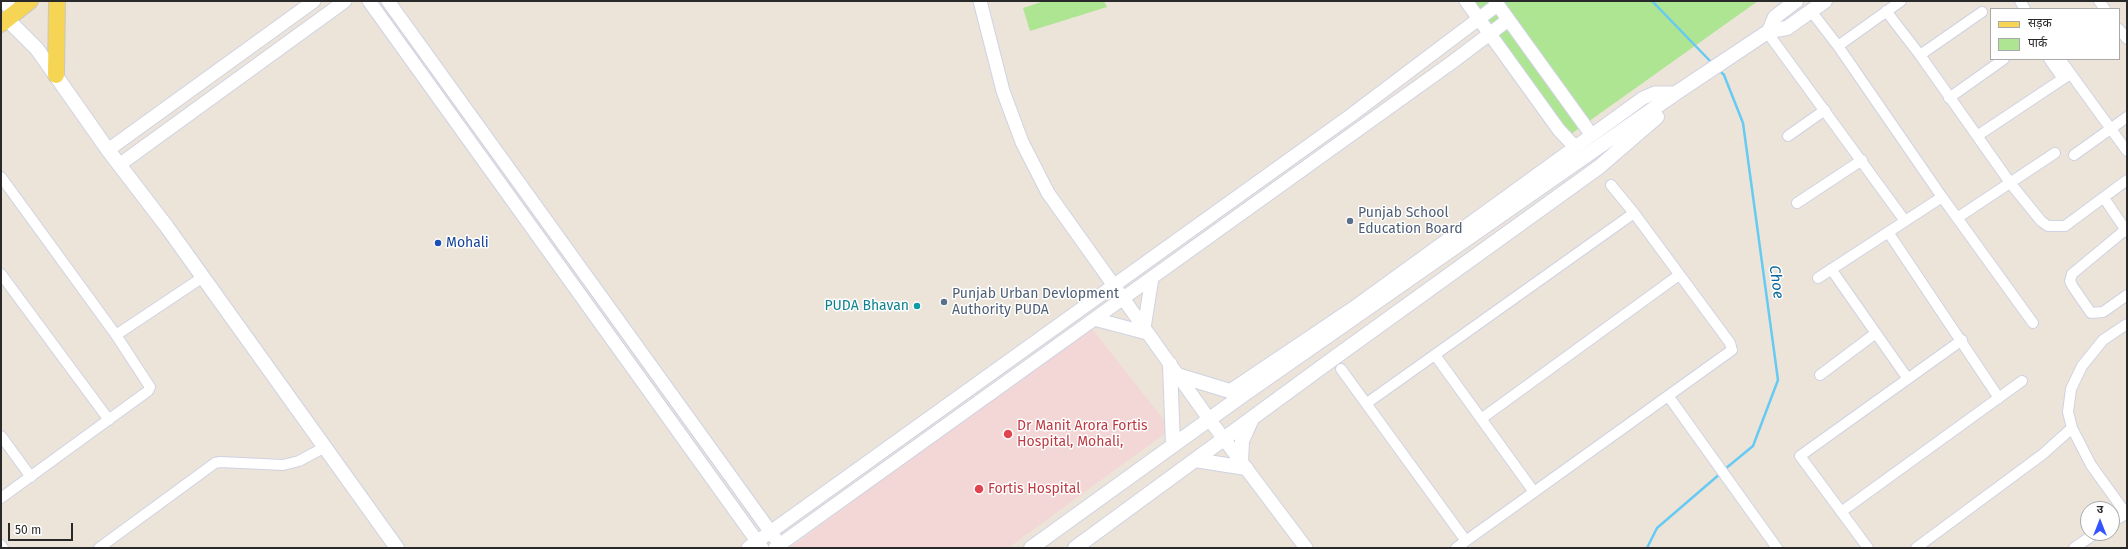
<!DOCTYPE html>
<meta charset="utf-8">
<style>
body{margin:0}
#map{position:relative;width:2128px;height:549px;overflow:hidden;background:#ece4d9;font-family:"Fira Sans","Noto Sans Devanagari",sans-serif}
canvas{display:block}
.frame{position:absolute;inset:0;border:2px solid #292929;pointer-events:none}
.legend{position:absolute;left:1990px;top:8px;width:130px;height:52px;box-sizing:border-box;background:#fff;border:1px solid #a9a9a9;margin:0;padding:5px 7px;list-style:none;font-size:12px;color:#292929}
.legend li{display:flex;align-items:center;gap:8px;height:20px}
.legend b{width:20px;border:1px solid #a9a9a9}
.north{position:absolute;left:2080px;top:501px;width:40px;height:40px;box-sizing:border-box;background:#fff;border:1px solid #a9a9a9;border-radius:50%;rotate:0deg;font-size:11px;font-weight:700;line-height:16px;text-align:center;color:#292929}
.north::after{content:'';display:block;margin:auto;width:14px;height:18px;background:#3354ff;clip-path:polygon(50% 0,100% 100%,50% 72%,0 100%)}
.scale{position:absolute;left:8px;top:523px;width:65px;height:18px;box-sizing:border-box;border:2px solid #292929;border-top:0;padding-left:5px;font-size:12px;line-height:14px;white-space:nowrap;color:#292929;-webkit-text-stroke:3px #fff;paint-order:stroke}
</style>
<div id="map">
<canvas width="2128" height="549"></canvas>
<div class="frame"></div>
<ul class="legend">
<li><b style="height:5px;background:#f6d454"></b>सड़क</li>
<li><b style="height:11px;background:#ade593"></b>पार्क</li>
</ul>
<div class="north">उ</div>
<div class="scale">50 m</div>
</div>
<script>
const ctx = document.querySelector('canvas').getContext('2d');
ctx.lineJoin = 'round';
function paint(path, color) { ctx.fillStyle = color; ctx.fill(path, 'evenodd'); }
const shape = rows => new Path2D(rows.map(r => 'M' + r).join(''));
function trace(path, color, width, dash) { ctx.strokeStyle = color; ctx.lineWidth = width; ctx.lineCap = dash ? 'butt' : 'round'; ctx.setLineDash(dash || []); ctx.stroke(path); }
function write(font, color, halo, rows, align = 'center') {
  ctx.font = font + ' "Fira Sans",sans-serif'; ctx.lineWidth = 3; ctx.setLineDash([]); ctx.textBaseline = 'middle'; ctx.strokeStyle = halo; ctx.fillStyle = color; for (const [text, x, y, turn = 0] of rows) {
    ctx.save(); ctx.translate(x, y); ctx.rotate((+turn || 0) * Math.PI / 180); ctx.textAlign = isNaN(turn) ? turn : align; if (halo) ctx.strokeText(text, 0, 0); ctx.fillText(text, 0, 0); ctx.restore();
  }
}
paint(shape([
 [1089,325,1171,429,1008,548,790,548,1008,384]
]), '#f3d6d6');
paint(shape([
 [1044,1,1104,1,1107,7,1030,31,1023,8],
 [1466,1,1758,1,1564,139]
]), '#ade593');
trace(shape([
 [1652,1,1713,64],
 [1719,70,1724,75,1743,123,1778,380,1753,446,1725,469],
 [1647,548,1657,528,1721,473]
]), '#67caf3', 2.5);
const minor = shape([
 [2020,1,2025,9],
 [2099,1,2105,9],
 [1811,11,1838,46,1942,197,2033,323],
 [1886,11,1920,55,2011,184,2041,221,2048,226,2065,226,2127,180],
 [2119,29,2127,39],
 [1767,32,1905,221],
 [1838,46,1901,1],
 [1920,55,1982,12],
 [2049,59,2063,79],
 [2060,59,2127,151],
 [1949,98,2004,59],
 [1788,136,1825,110],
 [1977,136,2070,74],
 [2074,155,2127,117],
 [1,177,116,335,150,387,148,391,1,498],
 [2104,198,2127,232],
 [1797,203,1862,160],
 [1957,218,2055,153],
 [2125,230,2072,274,2070,281,2073,287,2091,313,2103,312,2127,295],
 [1888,232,1999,398],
 [1831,269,1908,379],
 [1,274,109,420],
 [1818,278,1942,197],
 [2127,324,2103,340,2082,366,2071,389,2068,412,2072,428,2091,465,2127,515],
 [116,335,203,277],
 [1435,355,1534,492],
 [1341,369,1466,541],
 [1820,375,1876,333],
 [1669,397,1777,548],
 [1367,403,1634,213],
 [1481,419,1679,275],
 [1,436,31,477],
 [1841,512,2022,381],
 [2112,522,2126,514],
 [1,545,3,548],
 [99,548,215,463,220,462,283,465,299,461,325,447],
 [1456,548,1732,350,1730,343,1634,213,1611,185],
 [1868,548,1800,456,1962,340],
 [1916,548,2043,454,2072,428],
 [2074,548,2096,533]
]);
const tertiary = shape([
 [369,1,762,548],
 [388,1,775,538],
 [980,1,1003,91,1022,142,1048,193,1209,419,1306,548],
 [1466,1,1559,130,1575,147],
 [1495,1,1591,134],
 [108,150,314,1],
 [119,165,345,1],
 [1094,319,1147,333],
 [1144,328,1152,278],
 [1230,391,1352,309,1643,98,1655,93,1676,93],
 [748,548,1350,116,1497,5],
 [775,548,1451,63,1508,20]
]);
const secondary = shape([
 [5,1,14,14],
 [7,19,37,49,108,150,167,227,397,548],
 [1769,31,1775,17,1796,1],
 [1170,364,1173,445],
 [1177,375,1243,395],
 [1195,460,1246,468],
 [1241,462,1242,441,1251,421],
 [1031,548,1243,395,1676,93,1769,31,1787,28,1825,1],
 [1075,548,1334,358,1599,167,1657,117]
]);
const primary = shape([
 [1,24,30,1],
 [56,75,57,1]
]);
trace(minor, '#cfd2e2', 12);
trace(tertiary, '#cfd2e2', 15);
trace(secondary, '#cfd2e2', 16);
trace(primary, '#c7c7c7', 18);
trace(minor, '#fff', 10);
trace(tertiary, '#fff', 13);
trace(secondary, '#fff', 14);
trace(primary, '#f6d454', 16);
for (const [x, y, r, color] of [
 [1350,221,4,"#5c6f8a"],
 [438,243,4,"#1a4fb4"],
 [944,302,4,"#5c6f8a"],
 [917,306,4,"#0f9aa8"],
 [1008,434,5,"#e0444e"],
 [979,489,5,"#e0444e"]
]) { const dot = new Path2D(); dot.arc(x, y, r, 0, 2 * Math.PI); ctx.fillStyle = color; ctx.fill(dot); trace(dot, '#fff', 1.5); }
write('14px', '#4e5e75', '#fff', [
 ["Punjab School",1358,213],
 ["Education Board",1358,229],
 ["Punjab Urban Devlopment",952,294],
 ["Authority PUDA",952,310]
], 'left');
write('14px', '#164399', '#fff', [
 ["Mohali",446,243]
], 'left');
write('14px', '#0d838f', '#fff', [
 ["PUDA Bhavan",909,306]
], 'right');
write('14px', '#be3a42', '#fff', [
 ["Dr Manit Arora Fortis",1017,426],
 ["Hospital, Mohali,",1017,442],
 ["Fortis Hospital",988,489]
], 'left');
write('italic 15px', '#08669e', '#fff', [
 ["Choe",1776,282,82]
]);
</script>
